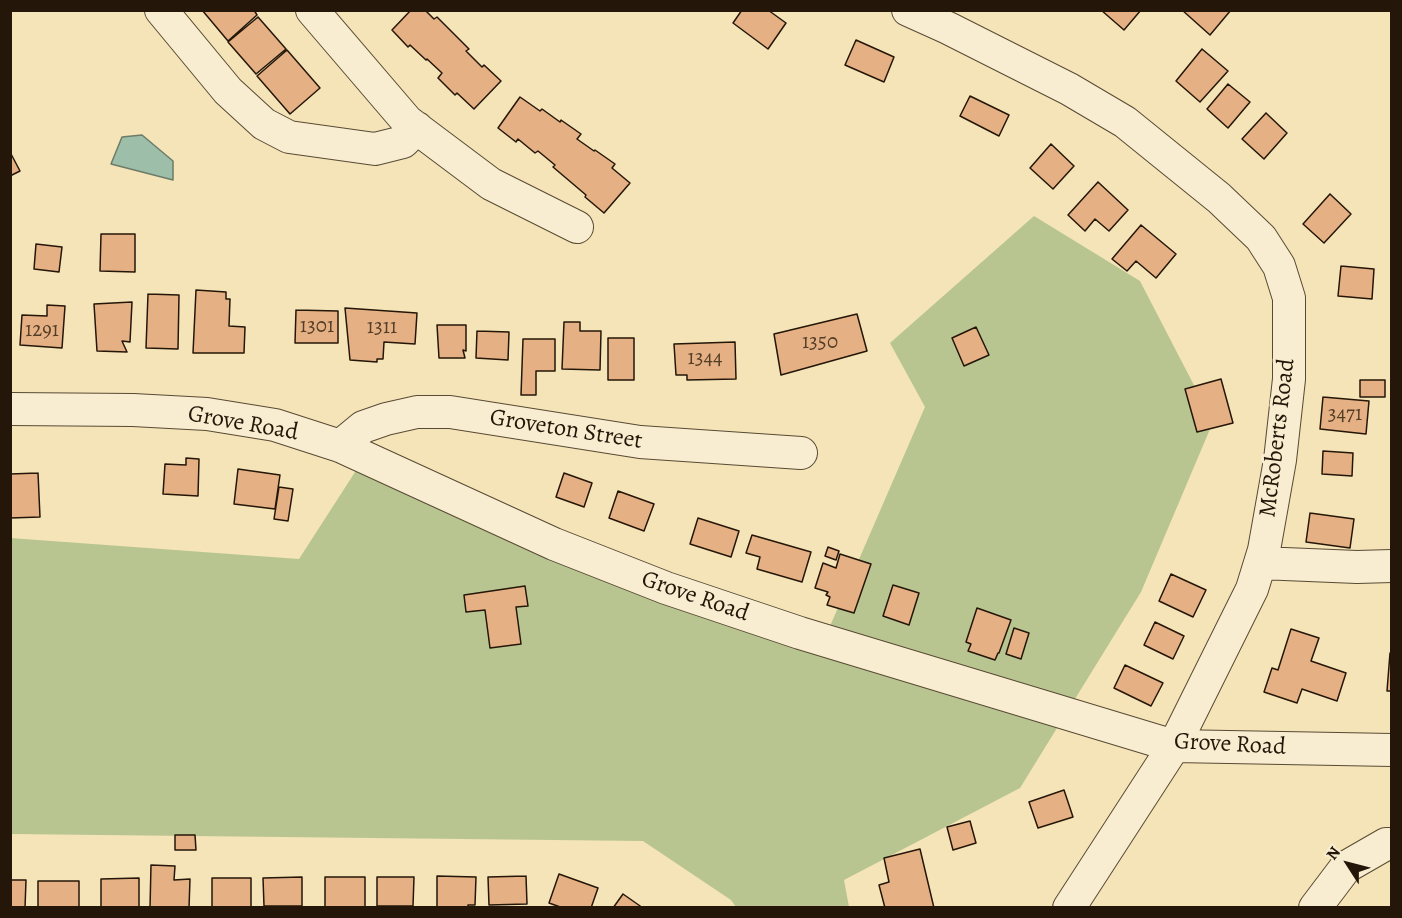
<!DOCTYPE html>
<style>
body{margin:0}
#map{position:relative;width:1402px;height:918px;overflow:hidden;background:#f5e4b7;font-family:Alegreya,serif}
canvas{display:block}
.frame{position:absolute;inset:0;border:12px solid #241608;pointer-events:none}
.north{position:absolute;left:1318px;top:834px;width:60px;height:60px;-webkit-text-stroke:4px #f8edd0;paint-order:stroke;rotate:306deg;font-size:16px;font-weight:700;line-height:24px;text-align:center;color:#241608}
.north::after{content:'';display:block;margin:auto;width:21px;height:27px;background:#241608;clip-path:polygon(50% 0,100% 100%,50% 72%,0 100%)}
</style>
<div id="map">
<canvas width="1402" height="918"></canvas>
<div class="frame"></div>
<div class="north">N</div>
</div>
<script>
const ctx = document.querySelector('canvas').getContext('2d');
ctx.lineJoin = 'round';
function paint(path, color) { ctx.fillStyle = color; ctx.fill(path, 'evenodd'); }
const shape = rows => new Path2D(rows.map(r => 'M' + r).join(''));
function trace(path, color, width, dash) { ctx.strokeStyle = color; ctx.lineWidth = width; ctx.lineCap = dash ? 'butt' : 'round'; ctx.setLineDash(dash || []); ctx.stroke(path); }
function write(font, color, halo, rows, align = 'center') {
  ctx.font = font + ' Alegreya,serif'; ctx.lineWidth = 6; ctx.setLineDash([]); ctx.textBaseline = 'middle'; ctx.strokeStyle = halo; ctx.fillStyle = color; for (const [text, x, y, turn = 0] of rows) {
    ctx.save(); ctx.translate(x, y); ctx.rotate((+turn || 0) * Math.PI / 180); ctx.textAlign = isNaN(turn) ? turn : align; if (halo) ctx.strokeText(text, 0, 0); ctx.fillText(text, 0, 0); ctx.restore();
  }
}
paint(shape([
 [1034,216,1140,281,1213,422,1141,592,1020,788,844,880,849,907,736,907,731,900,643,841,11,834,10,538,299,559,357,469,824,640,925,407,890,343]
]), '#b8c591');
const water = shape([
 [142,135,173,161,173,180,111,164,122,137,142,135]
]);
paint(water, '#9dbfaa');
trace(water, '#6d7b69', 1.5);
const building = shape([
 [202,10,254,10,257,15,228,41,202,10],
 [411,10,425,10,434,19,437,17,469,49,466,51,482,67,484,65,501,81,474,109,457,93,455,95,438,78,442,73,427,59,426,60,410,45,408,47,392,30,411,10],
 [742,10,768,10,786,23,768,49,733,23,742,10],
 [1101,10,1141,10,1124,30,1101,10],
 [1182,10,1231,10,1210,35,1182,10],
 [258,17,286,49,256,74,228,42,258,17],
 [856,40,894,57,884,82,845,65,856,40],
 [1202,49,1228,71,1200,102,1176,81,1202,49],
 [287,50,320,88,290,114,257,76,287,50],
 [1228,84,1250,102,1228,128,1207,109,1228,84],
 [970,96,1009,115,999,136,960,116,970,96],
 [520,97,540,111,542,109,560,122,561,120,581,134,577,139,594,151,595,150,615,164,612,168,630,183,604,213,585,197,586,195,553,167,555,165,538,151,535,153,518,139,516,142,498,128,520,97],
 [1266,113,1287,133,1264,159,1242,139,1266,113],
 [1051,144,1074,166,1053,189,1030,168,1051,144],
 [10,152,20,171,10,176,10,152],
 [1098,182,1128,210,1109,231,1095,219,1085,231,1068,215,1098,182],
 [1330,194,1351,214,1324,243,1303,224,1330,194],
 [1141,225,1176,254,1156,278,1136,261,1127,271,1112,259,1141,225],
 [101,234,135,234,135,272,100,271,101,234],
 [36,244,62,247,59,272,34,269,36,244],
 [1341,266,1374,269,1372,299,1338,296,1341,266],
 [196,290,226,292,226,299,230,299,229,326,245,327,244,353,193,353,196,290],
 [148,294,179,295,178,349,146,348,148,294],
 [132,302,130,342,122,341,127,352,97,351,94,304,132,302],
 [47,305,65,306,62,348,20,345,22,315,47,316,47,305],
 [345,308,417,313,415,344,384,342,383,359,377,359,377,362,350,360,345,308],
 [296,310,338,311,338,343,295,343,296,310],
 [857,314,867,351,781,375,774,334,857,314],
 [564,322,580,322,580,331,601,331,600,370,562,369,564,322],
 [437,325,466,325,466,351,463,350,465,358,439,358,437,325],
 [976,327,989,355,964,366,952,338,976,327],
 [477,331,509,332,508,360,476,358,477,331],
 [608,338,634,338,634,380,608,380,608,338],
 [523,339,555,339,555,371,536,371,536,395,521,395,523,339],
 [735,342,736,379,687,380,687,375,676,375,674,344,735,342],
 [1221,379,1233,423,1197,432,1185,389,1221,379],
 [1360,380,1385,380,1385,397,1360,397,1360,380],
 [1323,397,1369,401,1366,434,1320,429,1323,397],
 [1323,451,1353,453,1352,476,1322,474,1323,451],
 [186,458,199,459,198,496,163,494,165,464,186,465,186,458],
 [238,469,280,475,275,509,234,504,238,469],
 [38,473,40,517,10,518,10,474,38,473],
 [564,473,592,483,584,507,556,497,564,473],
 [279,487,293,489,288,521,274,519,279,487],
 [618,491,654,504,644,531,609,518,618,491],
 [1310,513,1354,519,1350,548,1306,542,1310,513],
 [698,518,739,531,731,557,690,544,698,518],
 [752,535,811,552,802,582,757,569,760,557,746,553,752,535],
 [828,547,839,551,836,560,825,556,828,547],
 [840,554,871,564,854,613,827,605,830,597,826,595,828,592,815,588,823,563,836,568,840,554],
 [1171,574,1206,590,1193,617,1159,601,1171,574],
 [893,585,919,593,909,625,883,616,893,585],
 [525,586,528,606,516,607,521,644,490,648,485,610,466,612,464,595,525,586],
 [977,608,1011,620,999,653,998,653,995,660,968,651,971,644,966,642,977,608],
 [1155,622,1184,636,1173,659,1144,645,1155,622],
 [1014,628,1029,633,1021,659,1006,654,1014,628],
 [1291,629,1319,638,1311,661,1346,673,1337,701,1302,689,1297,703,1264,692,1272,668,1278,670,1291,629],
 [1390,653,1392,654,1392,691,1387,691,1390,653],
 [1125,665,1163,683,1151,706,1114,688,1125,665],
 [1064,790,1073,817,1038,828,1029,802,1064,790],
 [970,821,976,843,953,850,947,827,970,821],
 [175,835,195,835,196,850,175,850,175,835],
 [920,849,934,908,885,908,879,885,889,882,884,858,920,849],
 [151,865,175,866,174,880,190,879,189,908,150,908,151,865],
 [559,874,598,888,591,908,563,908,549,903,559,874],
 [437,876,476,877,475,905,468,905,468,908,437,908,437,876],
 [526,876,527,904,489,905,488,877,526,876],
 [302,877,302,906,264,906,263,878,302,877],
 [325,877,365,877,365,908,325,908,325,877],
 [377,877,414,877,413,906,377,906,377,877],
 [139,878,139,907,101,907,101,879,139,878],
 [212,878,251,878,251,908,212,908,212,878],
 [10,880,26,880,25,908,10,908,10,880],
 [38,881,79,881,79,908,38,908,38,881],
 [623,894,643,908,613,908,623,894]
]);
paint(building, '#e5b184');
trace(building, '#241608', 1.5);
const minor = shape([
 [161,10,228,91,264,124,289,137,375,149,403,142,417,128],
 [312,10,407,121,491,184,577,227],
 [908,10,948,28,1069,89,1125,122,1219,198,1261,238,1279,266,1289,298,1289,379,1280,460,1264,550,1252,589,1174,746,1069,908],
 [10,409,133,410,207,414,275,425,340,446,554,544,666,588,800,633,1174,746,1392,750],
 [340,446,363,427,386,419,417,412,450,412,640,442,801,453],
 [1260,563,1357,567,1392,566],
 [1315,908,1346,867,1386,844,1392,844]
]);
trace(minor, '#584a34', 34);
trace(minor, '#f8edd0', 32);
write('21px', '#543d27', null, [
 ["1301",317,327],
 ["1311",382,328],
 ["1291",42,331],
 ["1350",820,343],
 ["1344",705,359],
 ["3471",1345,415]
]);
write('24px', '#241608', '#f8edd0', [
 ["Grove Road",243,424,10],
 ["Groveton Street",566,430,9],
 ["McRoberts Road",1278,438,-83],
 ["Grove Road",695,597,19],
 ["Grove Road",1230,745,3]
]);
</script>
